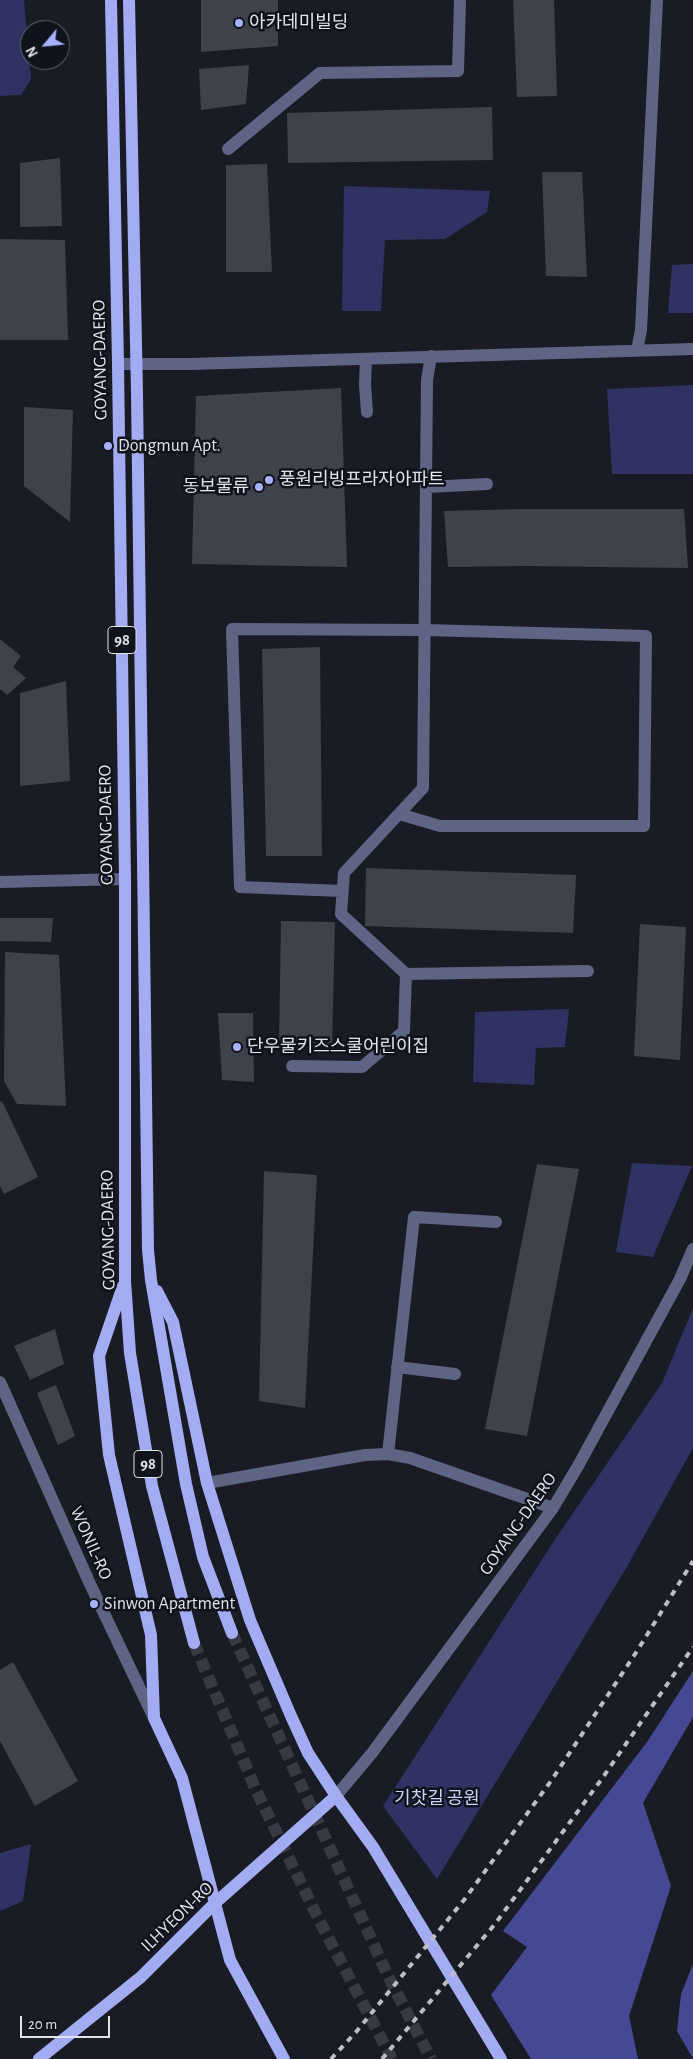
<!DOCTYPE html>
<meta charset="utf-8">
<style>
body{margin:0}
#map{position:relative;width:693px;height:2059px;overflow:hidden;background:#1a1c25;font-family:"Alegreya Sans",sans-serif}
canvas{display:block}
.north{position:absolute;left:20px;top:20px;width:50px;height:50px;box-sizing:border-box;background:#11131c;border:1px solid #65676f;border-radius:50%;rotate:242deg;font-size:14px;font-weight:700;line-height:20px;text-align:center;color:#e3e4eb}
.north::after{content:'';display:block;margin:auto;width:18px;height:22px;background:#a7b1fc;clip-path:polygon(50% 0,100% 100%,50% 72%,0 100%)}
.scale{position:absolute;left:20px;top:2016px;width:90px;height:22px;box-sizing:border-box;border:2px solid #e3e4eb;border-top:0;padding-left:6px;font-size:15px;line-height:18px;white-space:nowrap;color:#e3e4eb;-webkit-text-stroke:4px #11131c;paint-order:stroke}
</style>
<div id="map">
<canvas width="693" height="2059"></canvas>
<div class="north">N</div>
<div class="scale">20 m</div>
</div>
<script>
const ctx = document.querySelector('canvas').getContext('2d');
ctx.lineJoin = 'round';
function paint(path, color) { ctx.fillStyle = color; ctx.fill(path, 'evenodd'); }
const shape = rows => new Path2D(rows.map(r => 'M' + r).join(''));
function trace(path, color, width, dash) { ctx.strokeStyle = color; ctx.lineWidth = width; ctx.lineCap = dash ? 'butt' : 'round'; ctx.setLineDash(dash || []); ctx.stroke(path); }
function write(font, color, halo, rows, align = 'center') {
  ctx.font = font + ' "Alegreya Sans","Noto Sans KR",sans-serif'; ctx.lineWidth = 5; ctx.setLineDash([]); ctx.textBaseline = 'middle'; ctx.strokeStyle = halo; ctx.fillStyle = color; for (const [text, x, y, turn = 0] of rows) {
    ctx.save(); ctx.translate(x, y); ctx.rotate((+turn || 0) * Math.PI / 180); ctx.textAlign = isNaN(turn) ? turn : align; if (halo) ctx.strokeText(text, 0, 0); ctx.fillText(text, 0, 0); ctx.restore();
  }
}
paint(shape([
 [0,0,24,0,31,79,21,95,0,96],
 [344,186,490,191,487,212,445,239,385,240,381,311,342,311],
 [693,264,693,313,668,313,672,265],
 [693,385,693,474,612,474,607,389],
 [569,1009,565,1047,536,1048,534,1085,473,1082,475,1012],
 [632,1163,692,1166,653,1257,616,1252],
 [693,1308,693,1448,628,1565,437,1879,383,1806,554,1541,662,1383],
 [31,1844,23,1901,0,1911,0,1853]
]), '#2f3263');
paint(shape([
 [693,1671,693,1717,643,1803,671,1886,629,2016,638,2059,531,2059,491,1995,527,1947,503,1931,647,1742],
 [693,1964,693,2056,692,2057,677,2031,681,1994]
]), '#454993');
paint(shape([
 [201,0,278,0,278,46,201,52],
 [513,0,554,0,557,96,517,97],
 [249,65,246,104,201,110,199,69],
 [492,107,493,160,288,163,287,113],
 [60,158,62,226,20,227,20,163],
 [267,164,272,272,226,272,226,165],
 [542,172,582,172,587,277,546,276],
 [0,239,65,240,68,340,0,340],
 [341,388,347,567,192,564,196,396],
 [24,407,73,410,70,522,24,486],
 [523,509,684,509,688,568,525,566,448,567,444,511],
 [0,639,21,656,13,667,26,678,7,695,0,689],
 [320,647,322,856,266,856,262,649],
 [66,681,70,781,20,786,20,693],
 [366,868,576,875,573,933,365,926],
 [0,918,53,918,51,942,0,941],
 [281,921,335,922,332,1048,279,1045],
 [640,924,686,927,680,1060,634,1056],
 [5,952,59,955,66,1106,17,1104,4,1081],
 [218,1013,253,1013,254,1082,222,1080],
 [2,1101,38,1177,4,1194,0,1186,0,1102],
 [537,1164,579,1169,527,1436,485,1429],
 [264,1171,317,1175,305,1408,259,1401],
 [55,1329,64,1364,30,1380,14,1346],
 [56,1385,75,1436,58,1445,37,1393],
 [13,1662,78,1781,35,1806,0,1741,0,1670]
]), '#3f414b');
trace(shape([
 [232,1633,388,1976,431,2059],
 [194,1643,256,1790,317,1916,392,2059]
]), '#383a43', 12, [12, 6]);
trace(shape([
 [228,149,320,73,458,71,460,0],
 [637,350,641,330,657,0],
 [366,359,365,385,367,412],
 [118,364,191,364,693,349],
 [427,487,487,484],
 [0,882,125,879],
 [342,891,240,887,232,629,425,630,646,636,644,826,440,826,399,814],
 [406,974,588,971],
 [292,1066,362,1067,404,1031,406,974,341,914,344,873,423,788,427,380,431,356],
 [397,1367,455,1374],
 [0,1382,90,1584,154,1718],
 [388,1454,414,1217,496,1222],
 [207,1483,365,1455,388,1454,410,1458,553,1508],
 [336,1796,372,1753,553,1508,578,1466,680,1279,693,1249]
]), '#5f6485', 12);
trace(shape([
 [111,0,118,364,125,879,125,1281,130,1353,152,1486,194,1643],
 [129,0,137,393,148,1250,151,1280,186,1484,203,1557,232,1633],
 [123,1286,99,1356,109,1455,151,1635,154,1718,182,1778,230,1960,284,2059],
 [157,1291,173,1322,207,1483,250,1620,291,1716,308,1753,336,1796,373,1847,501,2059],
 [39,2059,141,1977,214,1904,336,1796]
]), '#a3acf2', 12);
trace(shape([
 [331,2059,356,2032,464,1900,551,1781,637,1651,693,1561],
 [382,2059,495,1924,601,1780,693,1647]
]), '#bcbdc5', 4, [6, 6]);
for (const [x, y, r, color] of [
 [239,23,5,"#a7b1fc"],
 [108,446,5,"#a7b1fc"],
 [269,480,5,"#a7b1fc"],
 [259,487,5,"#a7b1fc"],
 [237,1047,5,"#a7b1fc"],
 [94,1604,5,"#a7b1fc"]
]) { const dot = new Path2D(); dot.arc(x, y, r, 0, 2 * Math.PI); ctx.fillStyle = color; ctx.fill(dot); trace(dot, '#11131c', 2); }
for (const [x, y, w] of [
 [122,640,28],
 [148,1464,28]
]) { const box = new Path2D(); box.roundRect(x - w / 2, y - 13.5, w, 27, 4); ctx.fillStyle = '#11131c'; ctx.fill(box); trace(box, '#e3e4eb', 1); }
write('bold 16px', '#e3e4eb', null, [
 ["98",122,640],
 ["98",148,1464]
]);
write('18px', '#e3e4eb', '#11131c', [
 ["아카데미빌딩",249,23],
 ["Dongmun Apt.",118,446],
 ["풍원리빙프라자아파트",279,480],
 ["동보물류",249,487,"right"],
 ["단우물키즈스쿨어린이집",247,1047],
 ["Sinwon Apartment",104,1604]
], 'left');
write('18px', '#e3e4eb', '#11131c', [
 ["GOYANG-DAERO",100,360,-91],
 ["GOYANG-DAERO",106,825,-91],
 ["GOYANG-DAERO",108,1230,-91],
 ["GOYANG-DAERO",518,1524,-55],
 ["WONIL-RO",91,1543,66],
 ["ILHYEON-RO",177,1917,-44]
]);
write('18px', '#cbd2fd', '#11131c', [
 ["기찻길 공원",437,1799]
]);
</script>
